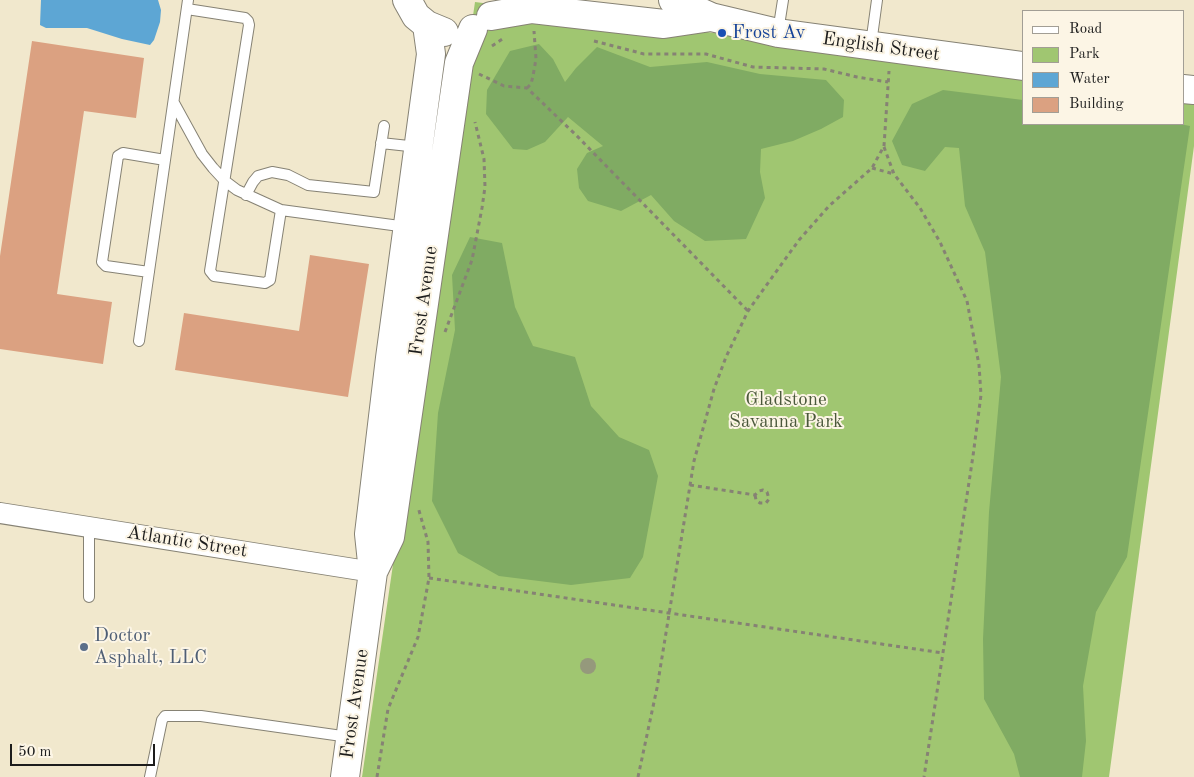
<!DOCTYPE html>
<style>
body{margin:0}
#map{position:relative;width:1194px;height:777px;overflow:hidden;background:#f1e8cd;font-family:"Old Standard TT",serif}
canvas{display:block}
.legend{position:absolute;left:1022px;top:10px;width:162px;height:115px;box-sizing:border-box;background:#fcf5e5;border:1px solid #a29e95;margin:0;padding:6px 9px;list-style:none;font-size:15px;color:#1c1c1c}
.legend li{display:flex;align-items:center;gap:10px;height:25px}
.legend b{width:25px;border:1px solid #a29e95}
.scale{position:absolute;left:10px;top:744px;width:145px;height:22px;box-sizing:border-box;border:2px solid #1c1c1c;border-top:0;padding-left:6px;font-size:15px;line-height:18px;white-space:nowrap;color:#1c1c1c;-webkit-text-stroke:4px #fcf5e5;paint-order:stroke}
</style>
<div id="map">
<canvas width="1194" height="777"></canvas>
<ul class="legend">
<li><b style="height:6px;background:#fff"></b>Road</li>
<li><b style="height:14px;background:#a0c671"></b>Park</li>
<li><b style="height:14px;background:#5da6d4"></b>Water</li>
<li><b style="height:14px;background:#dba181"></b>Building</li>
</ul>
<div class="scale">50 m</div>
</div>
<script>
const ctx = document.querySelector('canvas').getContext('2d');
ctx.lineJoin = 'round';
function paint(path, color) { ctx.fillStyle = color; ctx.fill(path, 'evenodd'); }
const shape = rows => new Path2D(rows.map(r => 'M' + r).join(''));
function trace(path, color, width, dash) { ctx.strokeStyle = color; ctx.lineWidth = width; ctx.lineCap = dash ? 'butt' : 'round'; ctx.setLineDash(dash || []); ctx.stroke(path); }
function write(font, color, halo, rows, align = 'center') {
  ctx.font = font + ' "Old Standard TT",serif'; ctx.lineWidth = 4; ctx.setLineDash([]); ctx.textBaseline = 'middle'; ctx.strokeStyle = halo; ctx.fillStyle = color; for (const [text, x, y, turn = 0] of rows) {
    ctx.save(); ctx.translate(x, y); ctx.rotate((+turn || 0) * Math.PI / 180); ctx.textAlign = isNaN(turn) ? turn : align; if (halo) ctx.strokeText(text, 0, 0); ctx.fillText(text, 0, 0); ctx.restore();
  }
}
paint(shape([
 [475,2,1023,73,1023,124,1183,124,1183,93,1194,95,1194,146,1109,777,362,777]
]), '#a0c671');
paint(shape([
 [539,44,553,59,565,82,576,68,597,47,650,67,707,62,760,74,826,80,844,100,843,117,821,129,793,141,761,149,760,172,765,198,746,239,705,241,674,221,651,195,621,211,588,201,579,188,577,169,587,153,603,146,568,117,545,142,527,150,513,149,486,114,487,90,510,51],
 [943,90,1023,100,1023,124,1180,124,1190,126,1127,557,1096,612,1083,686,1086,741,1082,777,1020,777,1014,754,984,699,983,639,989,512,1001,377,985,252,965,206,959,148,945,147,925,171,902,165,892,141,912,104],
 [470,237,502,243,515,307,533,346,575,357,591,406,619,437,649,450,658,476,643,557,630,578,571,585,499,576,458,553,432,501,438,413,455,330,452,275]
]), '#80ab63');
paint(shape([
 [41,0,158,0,161,10,160,22,154,40,150,45,122,39,87,28,46,28,40,25]
]), '#5da6d4');
paint(shape([
 [32,41,144,58,136,118,84,111,57,294,112,302,103,364,0,349,0,256],
 [310,255,369,264,348,397,175,370,184,313,299,331]
]), '#dba181');
const lane = shape([
 [187,9,245,18,248,21,249,25,210,271,214,276,265,283,270,280,281,210],
 [778,32,783,0],
 [871,44,877,0],
 [174,103,202,154,213,168,225,181,237,190,281,210,407,227],
 [381,143,418,147],
 [246,195,253,182,258,176,272,172,288,175,308,185,374,192,384,126],
 [149,272,106,266,102,262,118,156,123,153,165,160],
 [139,341,188,0],
 [89,597,89,527],
 [150,777,162,720,165,716,201,716,349,737]
]);
const street = shape([
 [0,513,373,572]
]);
const secondary = shape([
 [407,0,416,16,427,25,444,32],
 [673,0,711,17,778,33,1023,66],
 [491,16,532,9,664,24,711,17],
 [1183,89,1194,90],
 [373,572,390,537,459,63,473,29],
 [345,777,373,572,369,534,390,358,431,54,427,25]
]);
trace(lane, '#868274', 12);
trace(street, '#868274', 22);
trace(secondary, '#868274', 30);
trace(shape([
 [594,41,644,54,706,54,753,67,824,69,857,77,888,82],
 [492,46,504,38],
 [479,74,504,86,527,88,576,135,748,311],
 [527,88,531,84,533,76,536,59,534,31],
 [884,147,894,174,920,208,940,242,967,301,979,365,981,395,973,456,924,777],
 [872,168,894,174],
 [445,332,472,260,482,208,485,187,484,159,475,122],
 [690,485,755,495,759,491,763,490,767,492,769,499,766,503,760,503,756,500,755,495],
 [429,578,943,653],
 [377,777,388,709,418,637,429,578,428,542,418,507],
 [638,777,657,688,694,461,714,389,726,357,748,311,799,240,829,206,872,168,884,146,889,71]
]), '#868274', 3, [4, 4]);
trace(lane, '#fff', 10);
trace(street, '#fff', 20);
trace(secondary, '#fff', 28);
ctx.fillStyle = '#95997c';
for (const [x, y] of [
 [588,666]
]) { ctx.beginPath(); ctx.arc(x, y, 8, 0, 2 * Math.PI); ctx.fill(); }
for (const [x, y, r, color] of [
 [722,33,5,"#1a4fb4"],
 [84,647,5,"#5c6f8a"]
]) { const dot = new Path2D(); dot.arc(x, y, r, 0, 2 * Math.PI); ctx.fillStyle = color; ctx.fill(dot); trace(dot, '#fcf5e5', 2); }
write('19px', '#164399', '#fcf5e5', [
 ["Frost Av",732,33]
], 'left');
write('19px', '#1c1c1c', '#fcf5e5', [
 ["English Street",881,47,8],
 ["Frost Avenue",424,301,-82],
 ["Atlantic Street",187,542,9],
 ["Frost Avenue",355,704,-82]
]);
write('19px', '#4a583a', '#fcf5e5', [
 ["Gladstone",786,400],
 ["Savanna Park",786,422]
]);
write('19px', '#4e5e75', '#fcf5e5', [
 ["Doctor",94,636],
 ["Asphalt, LLC",94,658]
], 'left');
</script>
